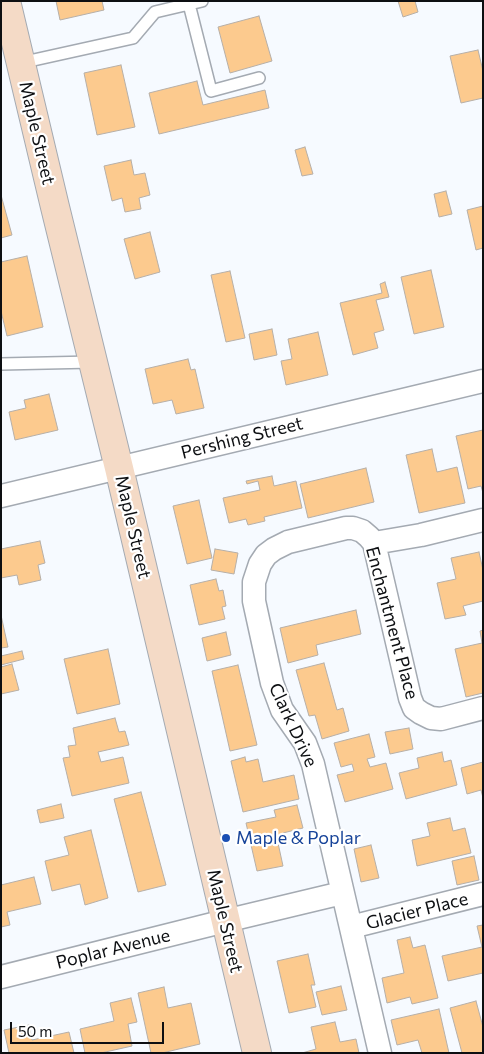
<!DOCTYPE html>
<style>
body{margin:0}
#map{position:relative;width:484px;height:1054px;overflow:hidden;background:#f6faff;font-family:Commissioner,sans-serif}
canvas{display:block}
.frame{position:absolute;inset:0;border:2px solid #0d0f12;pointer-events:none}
.scale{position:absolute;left:10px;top:1022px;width:154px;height:22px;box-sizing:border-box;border:2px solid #0d0f12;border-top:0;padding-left:6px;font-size:15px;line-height:18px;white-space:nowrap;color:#0d0f12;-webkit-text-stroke:4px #fff;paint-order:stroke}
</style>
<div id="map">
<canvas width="484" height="1054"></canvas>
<div class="frame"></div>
<div class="scale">50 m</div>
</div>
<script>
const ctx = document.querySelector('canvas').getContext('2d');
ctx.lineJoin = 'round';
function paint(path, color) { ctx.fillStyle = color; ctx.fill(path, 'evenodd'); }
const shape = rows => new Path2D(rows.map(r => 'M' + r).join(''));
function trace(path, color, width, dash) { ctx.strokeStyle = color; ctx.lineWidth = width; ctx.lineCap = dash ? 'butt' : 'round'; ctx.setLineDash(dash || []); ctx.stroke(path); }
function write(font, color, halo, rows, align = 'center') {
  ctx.font = font + ' Commissioner,sans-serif'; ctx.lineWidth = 4.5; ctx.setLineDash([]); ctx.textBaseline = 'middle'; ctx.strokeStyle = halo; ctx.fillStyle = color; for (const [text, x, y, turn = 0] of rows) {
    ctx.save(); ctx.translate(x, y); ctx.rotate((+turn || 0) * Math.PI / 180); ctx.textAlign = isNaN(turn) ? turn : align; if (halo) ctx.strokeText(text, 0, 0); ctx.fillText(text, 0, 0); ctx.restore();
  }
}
const building = shape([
 [56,1,102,1,104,10,60,20,56,1],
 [398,1,415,1,418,12,403,17,398,1],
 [259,16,272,61,230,73,218,27,259,16],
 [478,50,483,71,483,98,461,103,450,56,478,50],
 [121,65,135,127,97,135,84,73,121,65],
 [197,81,203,105,265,90,269,108,159,134,149,93,197,81],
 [305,147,313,174,302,176,295,150,305,147],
 [131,160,134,175,145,173,150,195,139,198,141,209,125,212,122,198,112,201,104,166,131,160],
 [446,191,452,214,439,217,434,194,446,191],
 [1,195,12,235,1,238,1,195],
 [483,206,483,248,476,250,467,210,483,206],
 [150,232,160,272,135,279,124,239,150,232],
 [27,256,43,327,7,336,1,311,1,262,27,256],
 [431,270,444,327,414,334,401,277,431,270],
 [230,271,245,338,226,342,211,275,230,271],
 [385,282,389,297,376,300,384,330,374,333,378,348,353,355,340,303,382,293,380,284,385,282],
 [272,329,277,355,254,360,249,334,272,329],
 [318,332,328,375,286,385,281,361,292,359,288,339,318,332],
 [188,359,191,370,195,369,204,408,176,414,172,400,153,404,145,369,188,359],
 [49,394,58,430,15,440,9,412,26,408,24,400,49,394],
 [483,430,483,493,481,486,468,489,456,436,483,430],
 [432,449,437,472,457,467,465,503,419,513,406,455,432,449],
 [366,468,374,502,308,518,300,484,366,468],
 [272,476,274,486,296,481,302,508,264,517,265,521,248,525,246,519,229,523,223,498,260,490,258,481,247,484,246,481,272,476],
 [199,500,212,558,187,564,173,506,199,500],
 [40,541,45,563,38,565,41,580,19,585,17,575,1,578,1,549,40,541],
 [215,549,238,553,234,574,211,570,215,549],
 [479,552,483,570,483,601,463,606,466,615,445,619,437,583,456,579,451,558,479,552],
 [216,579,219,591,223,590,226,606,222,607,225,619,199,625,190,585,216,579],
 [356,610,361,634,316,645,318,655,288,663,280,628,356,610],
 [1,615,8,647,1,648,1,615],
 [483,630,483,693,466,697,455,649,482,643,480,631,483,630],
 [226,632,231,655,207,661,202,638,226,632],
 [108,649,120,704,77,714,64,659,108,649],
 [22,651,24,659,1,665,1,656,22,651],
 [324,663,337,710,343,708,349,731,322,739,315,715,309,716,296,670,324,663],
 [12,664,19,690,1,694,1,667,12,664],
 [238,665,257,745,230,751,212,671,238,665],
 [115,718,119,732,125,731,129,745,98,752,101,762,123,757,129,783,72,796,63,758,70,757,68,746,76,745,73,728,115,718],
 [409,728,413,749,390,754,385,732,409,728],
 [369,734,375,757,367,759,370,767,386,763,393,789,345,802,337,775,354,771,352,764,341,767,334,743,369,734],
 [442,752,444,762,451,760,457,785,406,799,399,773,419,768,417,758,442,752],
 [245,757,246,762,258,759,263,782,294,775,299,799,243,812,231,761,245,757],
 [483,762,483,798,481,790,467,794,461,768,483,762],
 [141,792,166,885,138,892,114,799,141,792],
 [61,804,64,818,40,823,37,810,61,804],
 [297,805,303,828,283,833,286,841,278,843,283,866,257,871,246,823,276,817,274,810,297,805],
 [450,818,453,831,465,828,471,853,417,866,412,840,430,836,427,823,450,818],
 [91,830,108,898,85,905,80,884,52,891,45,861,69,855,64,837,91,830],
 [371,845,379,878,361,882,354,849,371,845],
 [474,856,479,880,457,885,452,861,474,856],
 [34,877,41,904,7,912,10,925,1,927,1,885,34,877],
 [483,925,483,973,448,981,442,956,482,947,477,926,483,925],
 [410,937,413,948,425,945,438,998,412,1004,410,997,387,1003,382,978,404,973,397,940,410,937],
 [308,954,315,985,311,985,316,1007,289,1013,277,961,308,954],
 [341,986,347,1010,322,1015,316,992,341,986],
 [164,987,168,1008,191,1003,200,1044,162,1053,151,1053,138,993,164,987],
 [131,998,137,1022,128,1024,132,1046,101,1053,85,1053,80,1029,114,1021,110,1003,131,998],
 [476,1001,483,1027,483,1053,462,1053,450,1008,476,1001],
 [439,1009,449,1053,422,1053,418,1040,397,1045,391,1020,439,1009],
 [335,1022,340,1042,356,1039,359,1053,302,1053,316,1049,311,1027,335,1022],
 [29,1025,32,1040,69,1032,74,1053,9,1053,4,1030,29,1025]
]);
paint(building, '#fcca8e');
trace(building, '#b6afa8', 1);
const lane = shape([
 [189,4,211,91,259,78],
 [20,63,133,38,155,12,202,1],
 [1,364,93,362]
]);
const street = shape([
 [1,496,483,381],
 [374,543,421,535,483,520],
 [351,927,483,894],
 [1,977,225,921,342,893],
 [380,1053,313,764,305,743,282,710,272,683,254,601,254,582,260,564,266,555,274,549,288,542,346,528,353,528,362,531,369,537,374,543,410,698,414,708,421,713,431,718,441,719,483,708]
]);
const secondary = shape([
 [6,1,55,207,119,468,257,1053]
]);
trace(lane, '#a4aab2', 14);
trace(street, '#a4aab2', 25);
trace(secondary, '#a4aab2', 30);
trace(lane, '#fff', 11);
trace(street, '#fff', 22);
trace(secondary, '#f4dac6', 28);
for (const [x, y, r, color] of [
 [226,838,5,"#1a4fb4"]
]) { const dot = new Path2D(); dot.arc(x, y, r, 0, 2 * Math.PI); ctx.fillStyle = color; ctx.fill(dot); trace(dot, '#fff', 2); }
write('18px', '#0d0f12', '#fff', [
 ["Maple Street",37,133,77],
 ["Pershing Street",242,438,-14],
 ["Maple Street",133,527,77],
 ["Enchantment Place",392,623,75],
 ["Clark Drive",293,725,65],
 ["Glacier Place",417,911,-14],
 ["Maple Street",225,921,77],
 ["Poplar Avenue",113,949,-14]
]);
write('18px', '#164399', '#fff', [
 ["Maple & Poplar",236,838]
], 'left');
</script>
